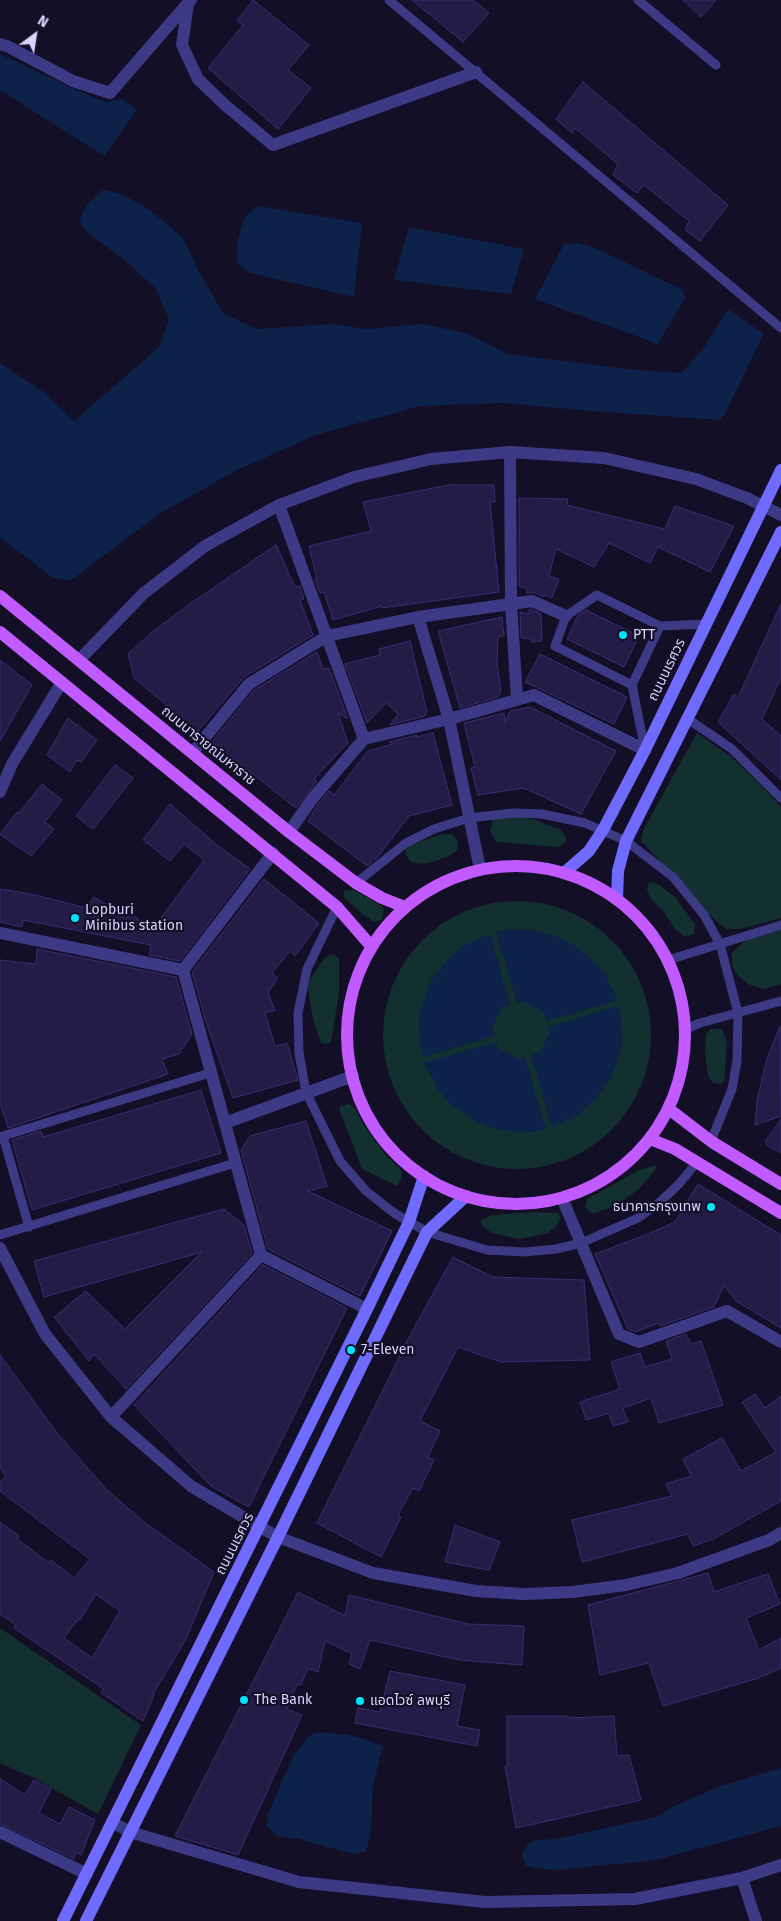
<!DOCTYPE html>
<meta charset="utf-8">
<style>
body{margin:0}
#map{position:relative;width:781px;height:1921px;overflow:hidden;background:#130f26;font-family:"Fira Sans",sans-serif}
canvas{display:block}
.north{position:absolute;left:10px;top:10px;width:50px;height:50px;-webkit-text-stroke:4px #130f26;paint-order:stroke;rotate:31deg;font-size:14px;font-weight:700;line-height:20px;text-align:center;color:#d9d4ff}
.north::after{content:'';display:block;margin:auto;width:18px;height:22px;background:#d9d4ff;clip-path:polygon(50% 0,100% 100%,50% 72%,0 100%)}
</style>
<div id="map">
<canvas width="781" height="1921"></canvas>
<div class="north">N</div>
</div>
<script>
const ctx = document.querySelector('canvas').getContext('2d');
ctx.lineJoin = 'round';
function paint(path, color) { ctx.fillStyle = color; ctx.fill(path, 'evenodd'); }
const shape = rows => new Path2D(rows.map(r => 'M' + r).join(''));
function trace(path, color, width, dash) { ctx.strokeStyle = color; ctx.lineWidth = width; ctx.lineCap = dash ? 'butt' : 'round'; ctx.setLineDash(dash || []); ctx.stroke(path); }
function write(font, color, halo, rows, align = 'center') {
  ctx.font = font + ' "Fira Sans","Noto Sans Thai",sans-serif'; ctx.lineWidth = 4.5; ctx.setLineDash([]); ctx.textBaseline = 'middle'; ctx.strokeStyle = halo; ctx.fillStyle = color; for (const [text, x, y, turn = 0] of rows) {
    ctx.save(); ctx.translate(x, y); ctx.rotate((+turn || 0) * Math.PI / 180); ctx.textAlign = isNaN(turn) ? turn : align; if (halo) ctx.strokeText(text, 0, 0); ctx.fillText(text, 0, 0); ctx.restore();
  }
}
paint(shape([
 [697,733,729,755,760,784,781,807,781,918,740,929,726,929,716,921,641,841,643,830],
 [509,815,536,820,561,830,566,837,566,842,558,847,496,842,490,831,493,819],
 [442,834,451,834,457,840,458,849,451,855,430,863,420,864,410,861,405,854,407,846],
 [653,882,661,886,676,898,695,924,694,934,684,937,674,928,664,912,651,899,647,891,648,884],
 [345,890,354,890,384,907,382,920,374,922,362,914,343,896],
 '383 1035a134 134 0 1 1 268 0a134 134 0 1 1-268 0Z',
 [781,930,781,984,763,989,748,984,737,975,732,966,732,953,747,939],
 [334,954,339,959,339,993,331,1042,326,1044,321,1043,316,1029,311,1009,308,989,310,979,321,963,327,956],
 [710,1029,722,1029,727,1041,724,1082,720,1084,713,1083,708,1076,705,1052,706,1034],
 [350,1104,356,1110,366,1129,385,1154,401,1170,402,1178,397,1186,362,1169,339,1109,340,1106],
 [656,1165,656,1169,639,1189,615,1206,592,1214,585,1207,587,1199,639,1170],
 [534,1212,558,1213,561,1218,555,1228,546,1234,518,1239,492,1233,481,1225,481,1220,493,1215],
 [0,1628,141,1725,98,1814,34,1778,0,1763]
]), '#12302f');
paint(shape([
 [0,54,70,87,105,102,122,99,137,110,104,156,0,90],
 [103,190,121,194,149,209,183,238,198,270,223,313,257,329,333,324,366,329,424,324,465,333,507,354,635,370,681,373,703,349,728,309,764,334,724,415,720,420,591,411,504,403,420,406,316,435,237,470,161,513,71,580,53,578,0,537,0,363,45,393,74,421,159,347,169,319,156,289,126,261,88,233,79,222,86,205],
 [259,206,362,223,354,297,250,273,237,263,237,243,243,221,249,213],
 [409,227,524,249,511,294,394,280],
 [578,243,593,247,683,290,685,298,658,344,535,299,564,244],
 [507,930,532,930,550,934,570,943,590,957,604,973,618,1000,546,1021,544,1012,523,1001,517,1003,496,932],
 [490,934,510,1005,503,1007,492,1027,494,1036,423,1057,420,1043,419,1018,424,999,432,979,447,960,463,946],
 [619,1006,621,1018,622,1043,618,1061,609,1081,595,1100,579,1114,552,1127,531,1055,539,1053,550,1033,548,1027],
 [496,1042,498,1048,519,1059,525,1057,546,1129,533,1132,509,1131,491,1128,471,1119,451,1105,437,1088,424,1063],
 [316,1732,343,1734,361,1738,383,1746,373,1785,371,1832,366,1852,353,1854,299,1839,277,1836,266,1825,268,1814,293,1756,309,1736],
 [781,1768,781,1826,656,1860,558,1870,533,1868,525,1865,522,1854,528,1844,534,1840,556,1839,656,1817,674,1806,721,1786]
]), '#0c2248');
const building = shape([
 [253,0,309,45,288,70,311,88,278,129,208,68,243,25,237,21,253,0],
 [412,0,473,0,489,13,463,42,412,0],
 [683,0,716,0,701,17,683,0],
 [583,82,728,205,700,241,685,230,689,221,644,185,637,193,613,175,618,164,575,128,572,133,556,119,583,82],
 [449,485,494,485,495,502,490,502,499,592,382,608,382,606,333,620,324,592,320,593,315,580,317,579,309,546,371,531,363,502,449,485],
 [519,498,568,499,567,505,665,529,675,506,734,526,710,572,658,547,650,563,609,543,594,567,556,549,549,576,559,579,552,598,545,595,544,597,535,593,527,593,527,589,519,586,519,498],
 [276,545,295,587,300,586,304,599,300,600,313,635,244,677,198,731,134,678,128,654,152,632,194,601,276,545],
 [781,604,781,678,762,719,781,736,781,780,718,722,734,694,738,697,781,604],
 [531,609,541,614,542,641,532,642,532,639,521,638,520,612,529,614,529,610,531,609],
 [586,610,639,636,624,667,567,639,578,615,586,610],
 [502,617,504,636,498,636,497,662,501,692,498,697,460,708,438,631,502,617],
 [410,641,427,712,425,716,390,725,398,714,386,703,367,723,345,664,380,655,379,649,410,641],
 [317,652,323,669,329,668,348,719,338,713,348,743,314,779,317,781,296,808,212,742,254,690,317,652],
 [540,654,627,697,614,724,525,682,540,654],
 [0,660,32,685,0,741,0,660],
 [530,707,616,751,581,814,524,788,478,795,471,768,475,767,464,723,504,713,505,722,510,711,530,707],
 [68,718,97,740,81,762,77,760,70,772,47,755,68,718],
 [433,733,452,805,409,816,376,859,367,866,308,821,318,804,329,791,334,795,368,751,393,744,389,742,417,735,416,737,433,733],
 [115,765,133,778,93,829,76,816,115,765],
 [42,784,62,800,45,822,54,829,31,856,0,834,17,812,19,813,42,784],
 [170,804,217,845,250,869,180,961,149,955,151,945,23,920,22,927,0,922,0,889,26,893,87,908,94,897,125,916,128,911,152,930,204,860,184,844,170,861,143,840,170,804],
 [264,879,319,923,295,956,290,951,272,973,278,978,268,993,275,1010,265,1013,275,1046,287,1043,298,1080,233,1098,206,1022,192,972,264,879],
 [37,949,176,977,192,1034,179,1054,162,1059,168,1074,8,1128,0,1102,0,960,36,964,37,949],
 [780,1026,781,1116,755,1125,757,1101,766,1062,780,1026],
 [201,1090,221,1153,32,1210,12,1140,41,1131,43,1137,201,1090],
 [781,1119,781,1153,767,1145,765,1142,781,1119],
 [306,1121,327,1186,308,1191,392,1231,360,1296,268,1249,241,1150,250,1136,306,1121],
 [698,1184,781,1235,781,1328,736,1301,724,1285,714,1307,660,1326,659,1323,635,1332,628,1329,595,1254,648,1234,675,1222,698,1184],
 [224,1209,244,1225,252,1253,126,1389,94,1354,89,1361,54,1317,86,1291,125,1329,202,1252,44,1297,34,1261,224,1209],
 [453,1257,493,1277,584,1280,590,1360,501,1362,458,1347,420,1421,440,1431,428,1457,434,1460,419,1491,413,1488,398,1515,401,1517,381,1557,317,1523,407,1341,453,1257],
 [263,1265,347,1308,249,1507,211,1486,134,1405,263,1265],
 [686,1334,691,1344,701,1341,723,1405,659,1423,651,1398,623,1408,628,1422,613,1426,609,1413,586,1420,580,1402,620,1389,611,1362,640,1353,645,1367,672,1359,666,1341,686,1334],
 [0,1355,57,1433,107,1490,144,1522,214,1572,185,1641,153,1694,154,1695,143,1721,101,1693,104,1689,14,1628,16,1625,0,1614,0,1522,19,1536,17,1539,49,1563,51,1560,74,1578,90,1559,0,1491,0,1482,6,1477,0,1468,0,1355],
 [96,1594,120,1611,92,1658,64,1638,78,1619,80,1620,96,1594],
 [755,1394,765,1408,781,1396,781,1501,713,1539,693,1546,688,1534,582,1562,572,1520,672,1496,666,1484,691,1476,683,1459,722,1438,741,1471,776,1452,742,1402,755,1394],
 [455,1525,500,1542,489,1570,445,1562,455,1525],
 [708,1573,714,1592,768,1574,780,1604,746,1618,759,1650,781,1638,781,1668,759,1678,663,1706,649,1663,600,1675,588,1605,708,1573],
 [298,1592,345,1616,349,1595,468,1624,524,1626,522,1665,459,1660,370,1640,360,1669,349,1664,352,1654,325,1641,318,1672,308,1668,301,1685,297,1684,287,1709,302,1715,238,1855,175,1836,298,1592],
 [390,1671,465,1685,457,1726,480,1730,477,1746,355,1723,358,1708,380,1712,390,1671],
 [507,1716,568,1716,568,1718,614,1716,617,1756,629,1755,641,1800,516,1828,505,1766,507,1766,507,1716],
 [0,1779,25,1795,34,1780,51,1789,39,1813,60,1824,69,1807,95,1820,81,1855,76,1852,74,1859,0,1824,0,1779]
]);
paint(building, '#241b47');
trace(building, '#3b2d73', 1);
trace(shape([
 [389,0,781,328],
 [638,0,716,65],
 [632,685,660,626],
 [688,719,732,749,781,798],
 [645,750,632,685,555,646,566,616,597,595,660,626,706,624],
 [356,883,406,843,434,829,469,818,513,813,542,814,585,823,626,841,673,877,704,915,720,944,738,1013,737,1061,732,1089,711,1141],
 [337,907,307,969,298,1013,299,1053,306,1092,340,1161,366,1191,394,1213,427,1232,487,1250,524,1252,556,1249,581,1243,638,1218,660,1202,679,1184,697,1162],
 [668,960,781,925],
 [686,1029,700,1023,781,1001],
 [3,1136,29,1227],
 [0,1137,210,1073],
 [0,1235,235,1163]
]), '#3d3a85', 9);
trace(shape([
 [191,0,188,4,182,45,198,79,225,105,273,145,476,72],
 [0,44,7,46,73,81,110,93,188,3],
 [510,452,511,604,517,699],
 [279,505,364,739],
 [418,617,449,719,480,869],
 [79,660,144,593,205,546,279,505,354,477,431,459,510,452,604,458,696,479,747,498,781,515],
 [193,752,249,684,327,636,418,617,532,601,566,616],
 [0,792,12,764,62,682],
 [289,832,312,799,364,739,449,719,534,695,645,750],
 [0,933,183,970,273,853],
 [183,970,261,1255],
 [225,1123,353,1076],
 [562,1198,619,1334,639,1342,727,1311,781,1342],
 [0,1248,45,1334,111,1417,191,1486,260,1527,278,1537,373,1573,476,1591,524,1594,573,1592,626,1585,678,1573,769,1540,781,1533],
 [111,1417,261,1255,367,1309],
 [112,1822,130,1832,299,1882,485,1902,635,1899,742,1878,781,1865],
 [0,1832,87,1874],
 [742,1878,756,1921]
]), '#3d3a85', 12);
trace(shape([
 [564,873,589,851,603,830,645,750,781,470],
 [617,899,618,871,626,841,781,532],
 [63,1921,367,1309,409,1222,424,1176],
 [86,1921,278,1537,427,1232,466,1196]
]), '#6f6bff', 12);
trace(shape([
 [0,596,289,832,356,883,382,898,405,907],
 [0,632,337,907,371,946],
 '347 1035a169 169 0 1 1 338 0a169 169 0 1 1-338 0Z',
 [669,1109,712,1142,781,1184],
 [650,1139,675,1149,781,1213]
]), '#c25bff', 12);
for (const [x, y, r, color] of [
 [623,635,5,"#00e5ff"],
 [75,918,5,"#00e5ff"],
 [711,1207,5,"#00e5ff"],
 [351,1350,5,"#00e5ff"],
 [244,1700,5,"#00e5ff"],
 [360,1701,5,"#00e5ff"]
]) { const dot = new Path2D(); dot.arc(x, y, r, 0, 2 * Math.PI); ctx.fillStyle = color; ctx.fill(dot); trace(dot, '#130f26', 2); }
write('14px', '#d9d4ff', '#130f26', [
 ["PTT",633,635],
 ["Lopburi",85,910],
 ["Minibus station",85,926],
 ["ธนาคารกรุงเทพ",701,1207,"right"],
 ["7-Eleven",361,1350],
 ["The Bank",254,1700],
 ["แอดไวซ์ ลพบุรี",370,1701]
], 'left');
write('14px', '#d9d4ff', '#130f26', [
 ["ถนนนเรศวร",667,670,-64],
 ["ถนนนารายณ์มหาราช",208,746,39],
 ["ถนนนเรศวร",235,1544,-63]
]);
</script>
